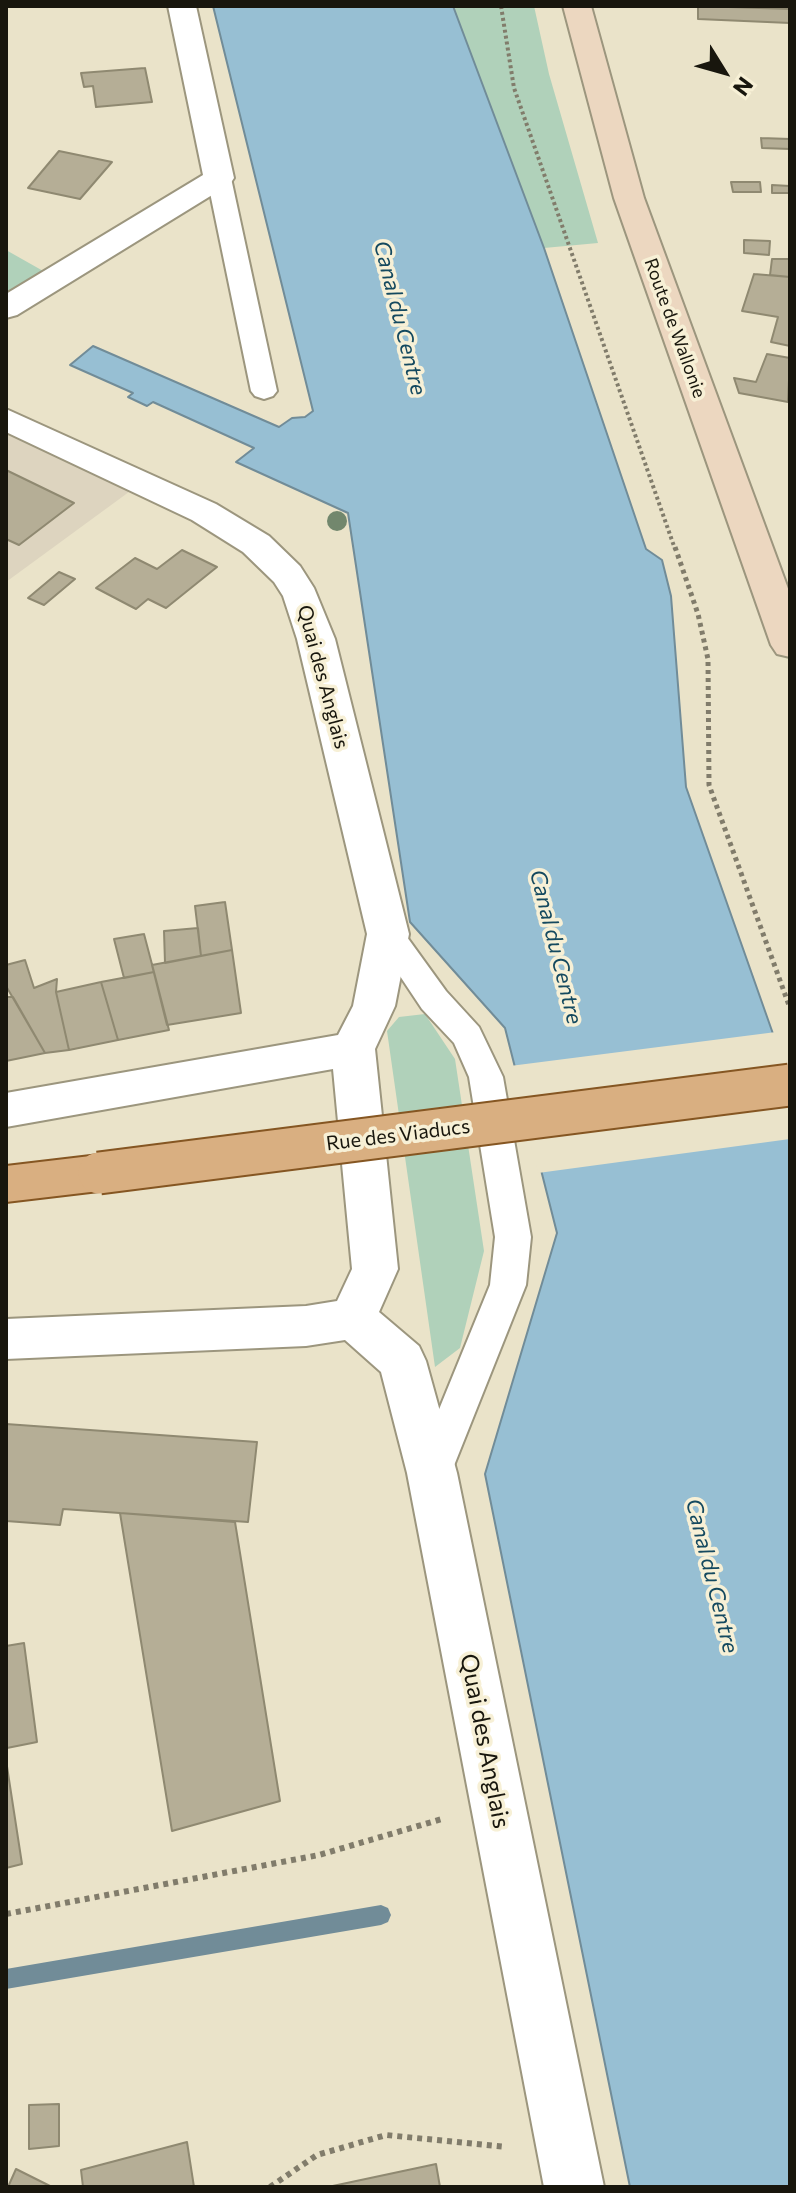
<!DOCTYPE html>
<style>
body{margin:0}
#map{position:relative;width:796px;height:2193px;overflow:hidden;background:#eae3c9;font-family:Commissioner,sans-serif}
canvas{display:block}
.frame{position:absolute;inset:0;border:8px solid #18160d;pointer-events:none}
.north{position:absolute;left:684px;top:32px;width:80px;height:80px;-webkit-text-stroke:6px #f7f0d6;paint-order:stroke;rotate:127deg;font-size:22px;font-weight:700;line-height:32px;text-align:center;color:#18160d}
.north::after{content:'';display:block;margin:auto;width:28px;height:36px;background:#18160d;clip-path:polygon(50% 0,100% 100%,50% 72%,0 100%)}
</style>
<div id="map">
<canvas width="796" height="2193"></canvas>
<div class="frame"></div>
<div class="north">N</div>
</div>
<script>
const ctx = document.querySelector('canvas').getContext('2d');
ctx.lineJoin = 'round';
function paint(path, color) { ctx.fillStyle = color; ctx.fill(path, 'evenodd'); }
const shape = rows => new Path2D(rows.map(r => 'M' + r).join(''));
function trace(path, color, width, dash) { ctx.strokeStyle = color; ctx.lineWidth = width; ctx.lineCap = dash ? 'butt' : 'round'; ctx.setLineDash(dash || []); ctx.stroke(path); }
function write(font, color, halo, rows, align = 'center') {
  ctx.font = font + ' Commissioner,sans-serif'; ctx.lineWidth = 7; ctx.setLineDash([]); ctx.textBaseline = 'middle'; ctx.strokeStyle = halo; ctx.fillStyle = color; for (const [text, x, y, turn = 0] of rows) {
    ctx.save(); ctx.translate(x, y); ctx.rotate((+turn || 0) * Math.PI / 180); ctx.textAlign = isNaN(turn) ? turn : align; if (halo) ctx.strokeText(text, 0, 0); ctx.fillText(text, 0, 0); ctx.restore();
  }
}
paint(shape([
 [6,419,133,489,6,582]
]), '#ddd4bf');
paint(shape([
 [453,6,534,6,549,74,598,243,544,248],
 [6,250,52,276,6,306],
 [425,1014,455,1059,484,1251,460,1348,435,1367,387,1031,399,1017]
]), '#b0d1ba');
const water = shape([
 [213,6,453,6,544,248,646,549,662,560,671,596,686,787,790,1082,790,2187,630,2187,485,1474,557,1233,505,1028,410,922,348,513,236,462,254,448,153,402,147,406,128,397,133,393,70,365,93,346,279,427,292,418,305,417,313,411,213,6]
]);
paint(water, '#97bfd3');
trace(water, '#718c98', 2);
paint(shape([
 [776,1032,790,1070,790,1139,538,1173,510,1066]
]), '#eae3c9');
paint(shape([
 [381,1905,388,1908,391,1915,388,1922,381,1925,6,1989,6,1969,381,1905]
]), '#718c98');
const building = shape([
 [698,6,790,9,790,23,698,19,698,6],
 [145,68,152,102,96,107,93,86,84,87,81,73,145,68],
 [761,138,790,139,790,149,762,148,761,138],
 [59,151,112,162,80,199,28,188,59,151],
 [731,182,760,182,761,192,733,192,731,182],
 [772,185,790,186,790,193,772,193,772,185],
 [744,240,770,241,769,255,744,253,744,240],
 [772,259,790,259,790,277,770,275,772,259],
 [754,274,790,277,790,346,771,342,778,317,742,311,754,274],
 [767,354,790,358,788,402,739,393,734,378,756,382,767,354],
 [6,470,74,503,19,545,6,539,6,470],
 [182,550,217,567,166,608,148,599,136,609,96,588,135,558,157,569,182,550],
 [59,572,75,579,44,605,28,598,59,572],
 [225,902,232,950,201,956,195,906,225,902],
 [198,928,201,956,165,963,164,931,198,928],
 [144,934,154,972,124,978,114,939,144,934],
 [232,950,241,1013,167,1025,152,965,232,950],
 [25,960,34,988,57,979,56,992,69,1050,45,1053,6,986,6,965,25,960],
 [154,972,169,1030,118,1040,101,982,154,972],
 [101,982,118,1040,69,1050,56,992,101,982],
 [6,997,13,997,45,1053,6,1061,6,997],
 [6,1424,257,1442,248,1522,63,1509,60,1525,6,1521,6,1424],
 [120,1513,235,1522,280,1801,172,1831,120,1513],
 [24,1643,37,1742,7,1748,6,1646,24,1643],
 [6,1760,22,1864,6,1868,6,1760],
 [59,2104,59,2146,29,2149,29,2105,59,2104],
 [187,2142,194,2187,83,2187,81,2170,187,2142],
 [436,2164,440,2187,328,2187,436,2164],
 [16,2169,52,2187,8,2187,16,2169]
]);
paint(building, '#b5ae96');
trace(building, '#8f8971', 2);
const service = shape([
 [219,171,227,173,231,178,277,391,273,396,264,399,255,396,251,391,207,178,211,173,219,171],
 [388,922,399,926,446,991,479,1027,503,1077,531,1237,526,1285,451,1473,446,1485,432,1490,418,1485,413,1473,490,1285,495,1237,469,1077,454,1043,422,1009,372,934,377,926,388,922]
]);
const minor = shape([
 [168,6,196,6,234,178,230,184,17,315,6,318,6,294,203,175,168,6],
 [6,409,216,504,269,536,300,566,314,588,335,639,409,934,395,1006,375,1049,398,1269,379,1312,419,1346,426,1361,457,1473,604,2187,544,2187,407,1473,381,1372,345,1340,306,1346,6,1359,6,1319,306,1306,337,1301,352,1269,333,1069,6,1127,6,1093,338,1035,353,1006,367,934,297,639,283,596,274,582,243,552,192,520,6,432,6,409]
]);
const secondary = shape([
 [563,6,591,6,644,198,790,594,790,657,777,654,771,645,614,198,563,6]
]);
const primary = shape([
 [99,1155,115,1160,122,1173,115,1186,99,1191,6,1202,6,1166,99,1155]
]);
trace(service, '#9c967e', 4);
trace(minor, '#9c967e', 4);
trace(secondary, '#9c967e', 4);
trace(primary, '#855622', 4);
trace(shape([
 [501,6,514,88,675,549]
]), '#817c6b', 4, [3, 3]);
trace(shape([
 [675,547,698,614,708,659,709,785,790,1008]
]), '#817c6b', 5, [4, 4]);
trace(shape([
 [6,1914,319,1855,442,1819],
 [270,2187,317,2155,386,2135,506,2147]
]), '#817c6b', 6, [5, 5]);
paint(service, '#fff');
paint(minor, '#fff');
paint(secondary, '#ecd7c0');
paint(primary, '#d9af81');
const primaryBridge = shape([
 [99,1173,790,1085]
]);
trace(primaryBridge, '#855622', 45, []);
trace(primaryBridge, '#d9af81', 41);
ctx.fillStyle = '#72876d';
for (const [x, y] of [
 [337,521]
]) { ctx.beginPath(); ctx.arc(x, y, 10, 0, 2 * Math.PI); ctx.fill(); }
write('18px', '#18160d', '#f7f0d6', [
 ["Route de Wallonie",675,328,70]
]);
write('20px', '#18160d', '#f7f0d6', [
 ["Quai des Anglais",323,677,75],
 ["Rue des Viaducs",398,1135,-7]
]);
write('italic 22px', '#14495f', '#f7f0d6', [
 ["Canal du Centre",400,318,76],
 ["Canal du Centre",556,947,76],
 ["Canal du Centre",712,1576,76]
]);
write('24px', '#18160d', '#f7f0d6', [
 ["Quai des Anglais",485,1741,79]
]);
</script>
